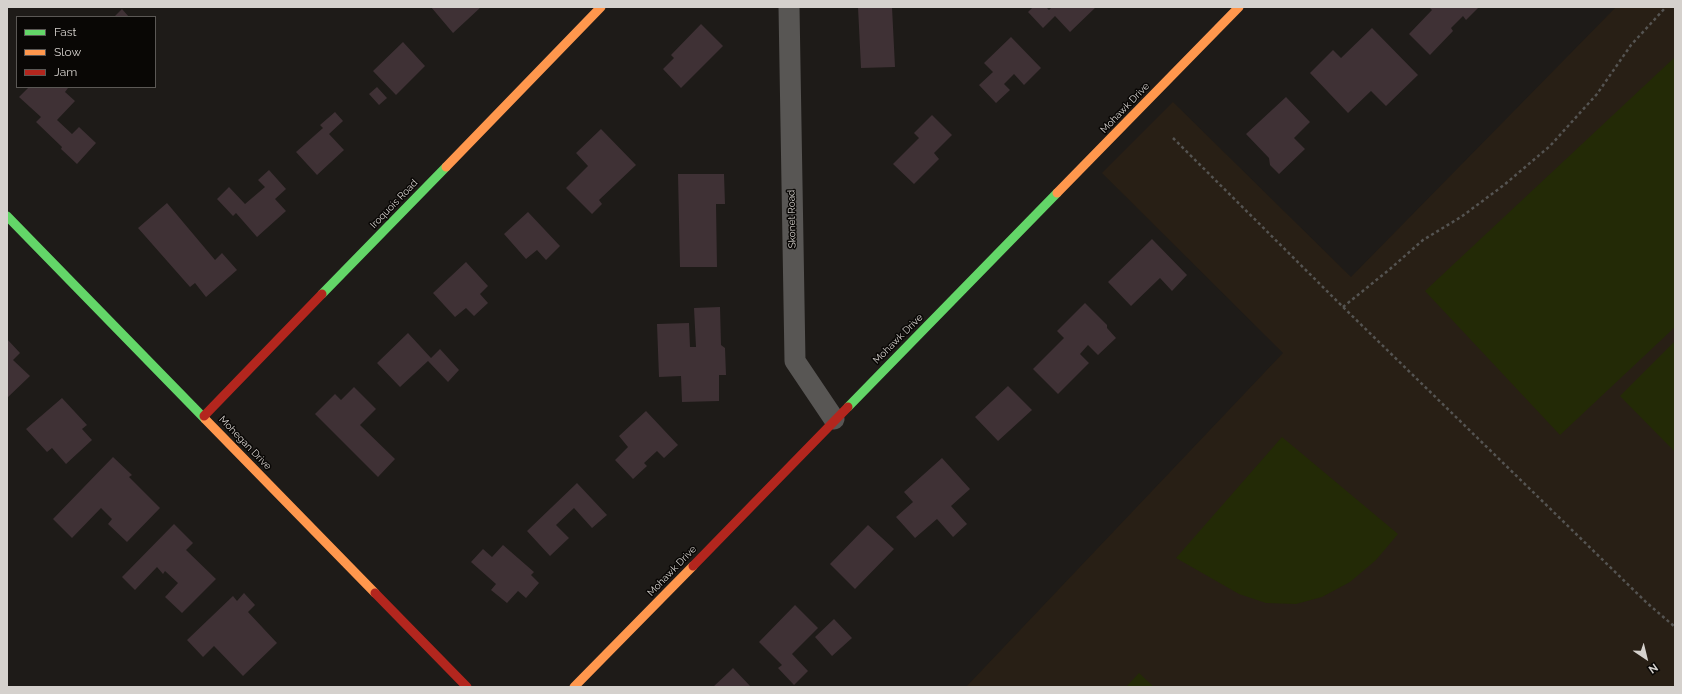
<!DOCTYPE html>
<style>
body{margin:0}
#map{position:relative;width:1682px;height:694px;overflow:hidden;background:#1e1b18;font-family:Raleway,sans-serif}
canvas{display:block}
.frame{position:absolute;inset:0;border:8px solid #d5d1cd;pointer-events:none}
.legend{position:absolute;left:16px;top:16px;width:140px;height:72px;box-sizing:border-box;background:#090705;border:1px solid #5b5855;margin:0;padding:5px 7px;list-style:none;font-size:12px;color:#d5d1cd}
.legend li{display:flex;align-items:center;gap:8px;height:20px}
.legend b{width:20px;border:1px solid #5b5855}
.north{position:absolute;left:1626px;top:638px;width:40px;height:40px;-webkit-text-stroke:3px #090705;paint-order:stroke;rotate:145deg;font-size:11px;font-weight:700;line-height:16px;text-align:center;color:#d5d1cd}
.north::after{content:'';display:block;margin:auto;width:14px;height:18px;background:#d5d1cd;clip-path:polygon(50% 0,100% 100%,50% 72%,0 100%)}
</style>
<div id="map">
<canvas width="1682" height="694"></canvas>
<div class="frame"></div>
<ul class="legend">
<li><b style="height:5px;background:#63d668"></b>Fast</li>
<li><b style="height:5px;background:#ff974d"></b>Slow</li>
<li><b style="height:5px;background:#b3261e"></b>Jam</li>
</ul>
<div class="north">N</div>
</div>
<script>
const ctx = document.querySelector('canvas').getContext('2d');
ctx.lineJoin = 'round';
function paint(path, color) { ctx.fillStyle = color; ctx.fill(path, 'evenodd'); }
const shape = rows => new Path2D(rows.map(r => 'M' + r).join(''));
function trace(path, color, width, dash) { ctx.strokeStyle = color; ctx.lineWidth = width; ctx.lineCap = dash ? 'butt' : 'round'; ctx.setLineDash(dash || []); ctx.stroke(path); }
function write(font, color, halo, rows, align = 'center') {
  ctx.font = font + ' Raleway,sans-serif'; ctx.lineWidth = 3; ctx.setLineDash([]); ctx.textBaseline = 'middle'; ctx.strokeStyle = halo; ctx.fillStyle = color; for (const [text, x, y, turn = 0] of rows) {
    ctx.save(); ctx.translate(x, y); ctx.rotate((+turn || 0) * Math.PI / 180); ctx.textAlign = isNaN(turn) ? turn : align; if (halo) ctx.strokeText(text, 0, 0); ctx.fillText(text, 0, 0); ctx.restore();
  }
}
paint(shape([
 [1616,7,1675,7,1675,687,966,687,1283,353,1102,173,1173,102,1351,277]
]), '#281f15');
paint(shape([
 [1675,57,1675,327,1560,435,1425,291],
 [1675,341,1675,452,1620,396],
 [1282,437,1398,534,1376,560,1350,582,1322,597,1296,604,1266,603,1239,594,1176,558],
 [1139,673,1154,687,1126,687]
]), '#232a06');
paint(shape([
 [431,7,481,7,453,33],
 [858,7,892,7,895,67,861,68],
 [1033,7,1046,7,1049,10,1052,7,1096,7,1070,32,1055,16,1043,28,1028,12],
 [1429,7,1479,7,1466,20,1463,16,1451,28,1453,31,1430,55,1409,34,1432,10],
 [122,9,129,17,114,17],
 [701,24,723,46,681,88,663,69,674,58,671,55],
 [1372,28,1418,75,1386,106,1371,91,1348,113,1310,73,1333,50,1341,58],
 [1011,37,1041,68,1024,85,1014,74,1004,84,1010,90,996,103,979,85,993,72,984,63],
 [403,42,425,66,396,95,373,71],
 [29,87,67,87,68,88,65,92,75,101,57,120,72,134,79,127,96,143,77,164,61,149,62,147,36,122,41,117,19,97],
 [377,87,387,98,379,105,369,94],
 [1286,97,1310,122,1294,138,1305,149,1279,174,1270,165,1269,158,1246,134],
 [335,112,343,121,329,134,344,150,317,175,296,152,323,128,320,125],
 [932,115,952,135,934,153,939,159,914,184,893,164,919,138,914,133],
 [601,129,636,165,599,200,602,204,592,214,566,188,588,166,576,153],
 [269,170,286,189,275,199,286,211,257,237,236,213,233,216,217,199,229,187,245,204,265,187,258,180],
 [678,174,724,174,725,204,716,204,717,267,680,267],
 [167,203,215,260,222,253,237,270,206,297,195,283,190,287,138,228],
 [528,212,560,246,546,260,537,250,526,259,504,234],
 [1152,239,1187,275,1172,291,1160,278,1131,306,1108,282],
 [466,262,488,286,480,294,488,303,474,316,466,308,455,317,433,293],
 [1085,303,1107,325,1107,328,1116,338,1098,355,1088,345,1080,354,1089,363,1058,394,1033,369,1064,338,1057,331],
 [720,307,721,345,725,348,726,375,719,375,719,401,682,402,681,376,659,377,657,324,689,323,690,347,696,347,694,308],
 [408,333,431,358,440,349,459,370,448,382,428,361,400,387,377,363],
 [7,339,20,353,13,360,30,376,7,398],
 [1008,386,1032,410,998,441,975,417],
 [354,387,376,409,360,425,395,459,378,477,315,414,335,394,341,400],
 [62,398,87,425,82,429,92,440,66,464,52,448,47,452,26,429],
 [646,411,678,445,664,458,657,451,644,463,647,466,633,479,615,460,628,447,619,436],
 [113,457,132,475,129,477,160,508,127,542,108,524,112,519,101,508,72,538,53,519],
 [942,458,970,489,951,506,967,524,953,537,937,519,915,538,896,517,913,502,904,492],
 [577,483,607,515,592,528,574,508,556,525,569,538,550,556,527,531],
 [174,524,193,543,186,550,216,579,182,613,165,597,178,583,165,571,163,574,157,567,135,590,122,577],
 [868,525,894,549,855,589,830,564],
 [503,545,534,572,531,575,539,583,526,598,518,591,507,603,491,590,496,584,471,562,483,549,492,557],
 [244,593,255,605,248,612,277,643,243,676,214,646,203,657,187,640,233,596,237,601],
 [795,605,818,628,792,654,808,671,794,685,778,668,782,665,759,642],
 [834,619,852,638,832,656,815,637],
 [733,668,751,687,713,687,729,672]
]), '#3f3135');
trace(shape([
 [1173,138,1343,307,1647,603,1675,627],
 [1343,307,1390,269,1423,240,1461,217,1504,185,1550,146,1597,94,1631,45,1666,7]
]), '#555452', 2.5, [3, 3]);
trace(shape([
 [789,7,795,361,834,419]
]), '#585654', 21);
trace(shape([
 [7,216,205,419],
 [322,294,446,167],
 [848,407,1057,193]
]), '#63d668', 9);
trace(shape([
 [446,167,601,7],
 [1057,193,1239,7],
 [205,419,375,593],
 [574,687,693,566]
]), '#ff974d', 9);
trace(shape([
 [204,416,322,294],
 [693,566,848,407],
 [375,593,467,687]
]), '#b3261e', 9);
write('10px', '#d5d1cd', '#090705', [
 ["Mohawk Drive",1125,108,-46],
 ["Iroquois Road",394,204,-46],
 ["Skonet Road",792,219,-91],
 ["Mohawk Drive",898,339,-45],
 ["Mohegan Drive",245,443,46],
 ["Mohawk Drive",672,571,-46]
]);
</script>
